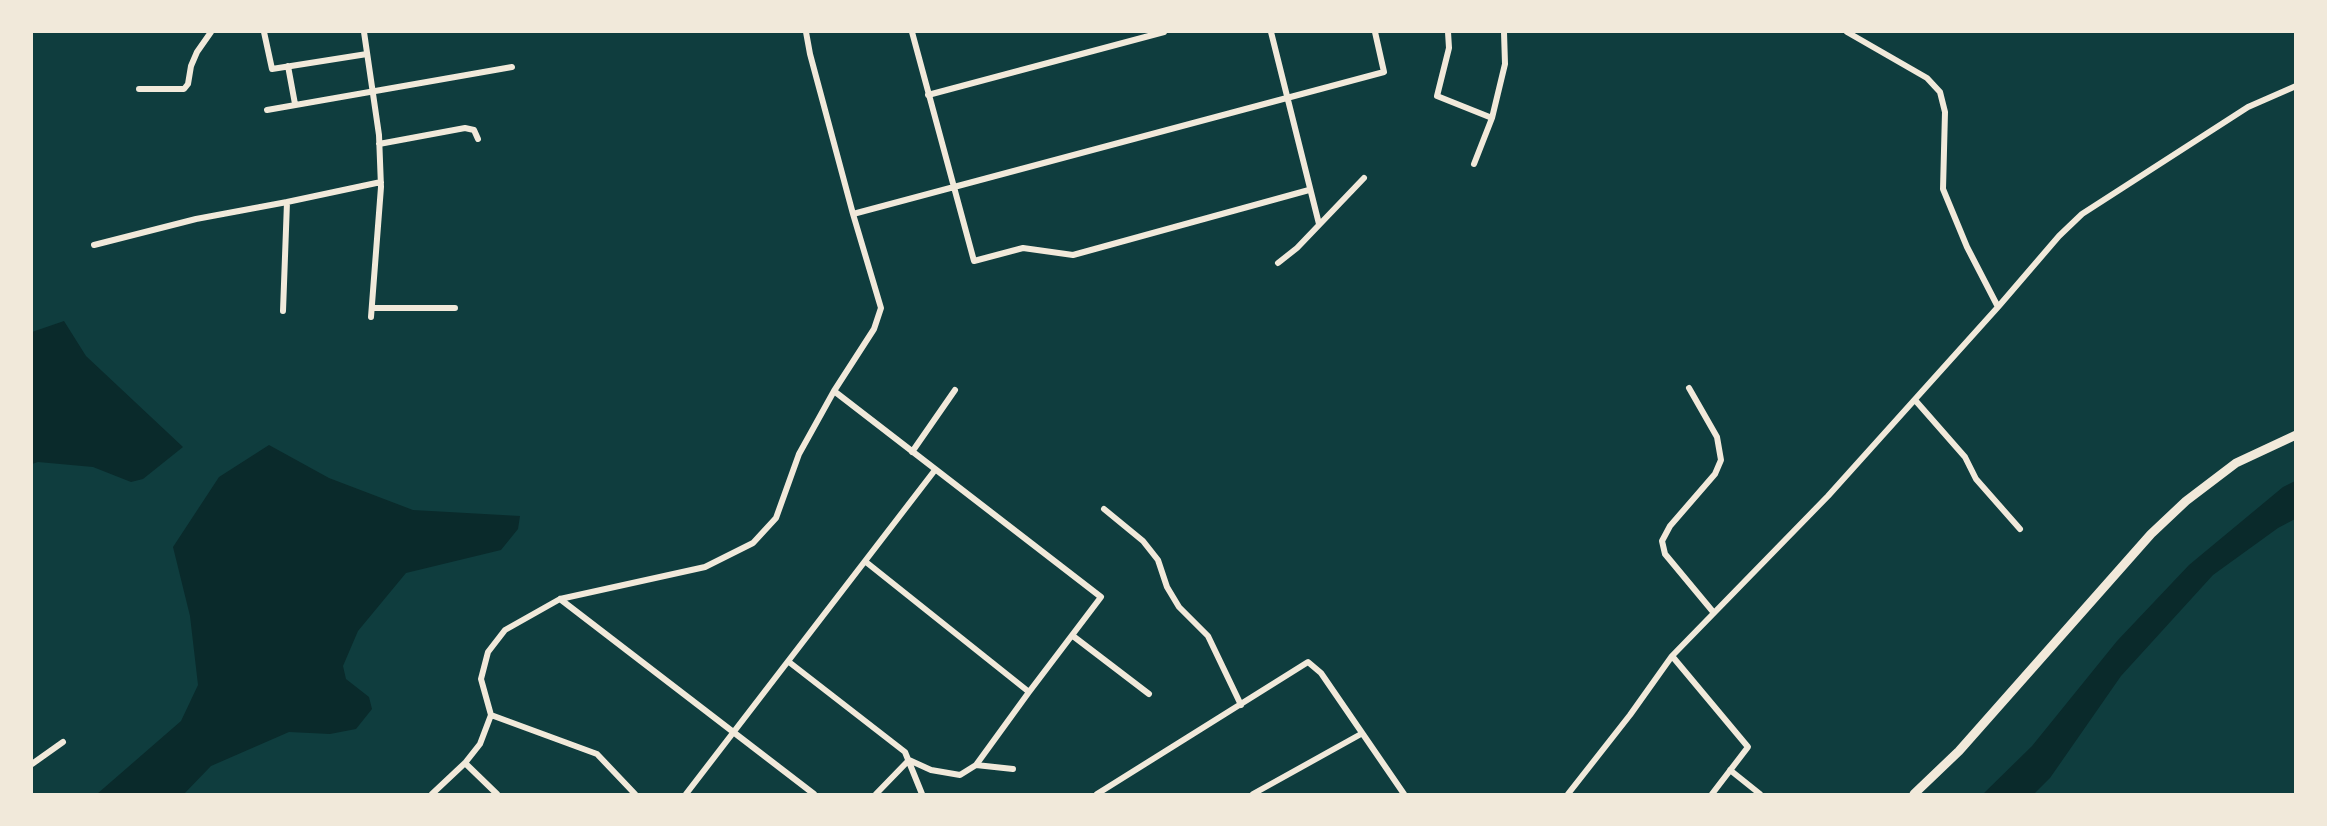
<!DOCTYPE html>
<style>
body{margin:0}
#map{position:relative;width:2327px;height:826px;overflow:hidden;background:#0f3d3e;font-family:Quicksand,sans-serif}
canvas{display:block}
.frame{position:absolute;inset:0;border:33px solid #f1e9da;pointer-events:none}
</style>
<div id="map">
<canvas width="2327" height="826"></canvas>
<div class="frame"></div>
</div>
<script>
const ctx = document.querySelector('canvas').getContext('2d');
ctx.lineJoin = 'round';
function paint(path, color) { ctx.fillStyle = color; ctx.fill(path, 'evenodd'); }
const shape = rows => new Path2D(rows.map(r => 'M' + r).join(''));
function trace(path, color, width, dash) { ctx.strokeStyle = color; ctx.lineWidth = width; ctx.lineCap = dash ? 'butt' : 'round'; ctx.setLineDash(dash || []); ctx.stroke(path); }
paint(shape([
 [64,321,86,356,183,447,143,479,131,482,93,467,38,462,32,464,32,332],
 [269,445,329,478,413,510,520,516,518,529,501,550,406,573,358,631,343,666,346,679,369,697,372,709,356,729,330,734,289,732,211,766,184,794,97,794,181,721,198,685,190,616,173,547,219,477],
 [2295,481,2295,519,2278,528,2213,575,2121,676,2050,778,2034,794,1983,794,2032,746,2117,641,2189,565,2283,487]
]), '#0a2a2b');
trace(shape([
 [264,32,272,69,367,54],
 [364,32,379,135,381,187,371,317],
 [912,32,974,261,1023,248,1073,255,1309,190],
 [1271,32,1319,224],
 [1448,32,1449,48,1437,96,1492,118],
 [1847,32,1927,78,1940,92,1945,112,1943,189,1967,247,1998,307],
 [288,66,295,104],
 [139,89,184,89,188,84,191,66,197,52,211,32],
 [928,95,1164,32],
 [267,110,512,67],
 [379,144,465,128,474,130,478,139],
 [1474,164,1492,118,1505,64,1504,32],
 [853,214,1384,72,1375,32],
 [94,245,196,219,287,202],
 [1278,263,1297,248,1364,178],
 [372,308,455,308],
 [283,311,287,202,381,182],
 [1689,388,1717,437,1721,460,1715,474,1670,526,1662,541,1665,554,1714,613],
 [834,391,1101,597,1029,692,976,765,960,775,931,770,909,760],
 [1915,400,1965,457,1976,479,2020,529],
 [912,452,955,390],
 [1104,509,1143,541,1158,560,1167,587,1179,607,1208,636,1241,705],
 [866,562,1029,692],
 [560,599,814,794],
 [1073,636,1149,694],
 [1672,656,1748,747,1712,794],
 [789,662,905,752,922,794],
 [465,763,497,794],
 [32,764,63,742],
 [976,765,1013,769],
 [1730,770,1760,794],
 [432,794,465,763,480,744,491,715],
 [635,794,597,754,491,715,481,679,488,652,505,630,560,599,705,567,753,543,776,518,799,454,834,391,874,329,881,308,853,214,810,54,806,32],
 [686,794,935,470],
 [876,794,909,760],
 [1097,794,1308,662,1321,673,1404,794],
 [1253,794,1361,734],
 [1568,794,1630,715,1672,656,1828,496,1998,307,2059,236,2082,214,2248,107,2296,86]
]), '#f1e9da', 6);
trace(shape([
 [1914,794,1959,751,2151,534,2186,501,2236,463,2296,435]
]), '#f1e9da', 9);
</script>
